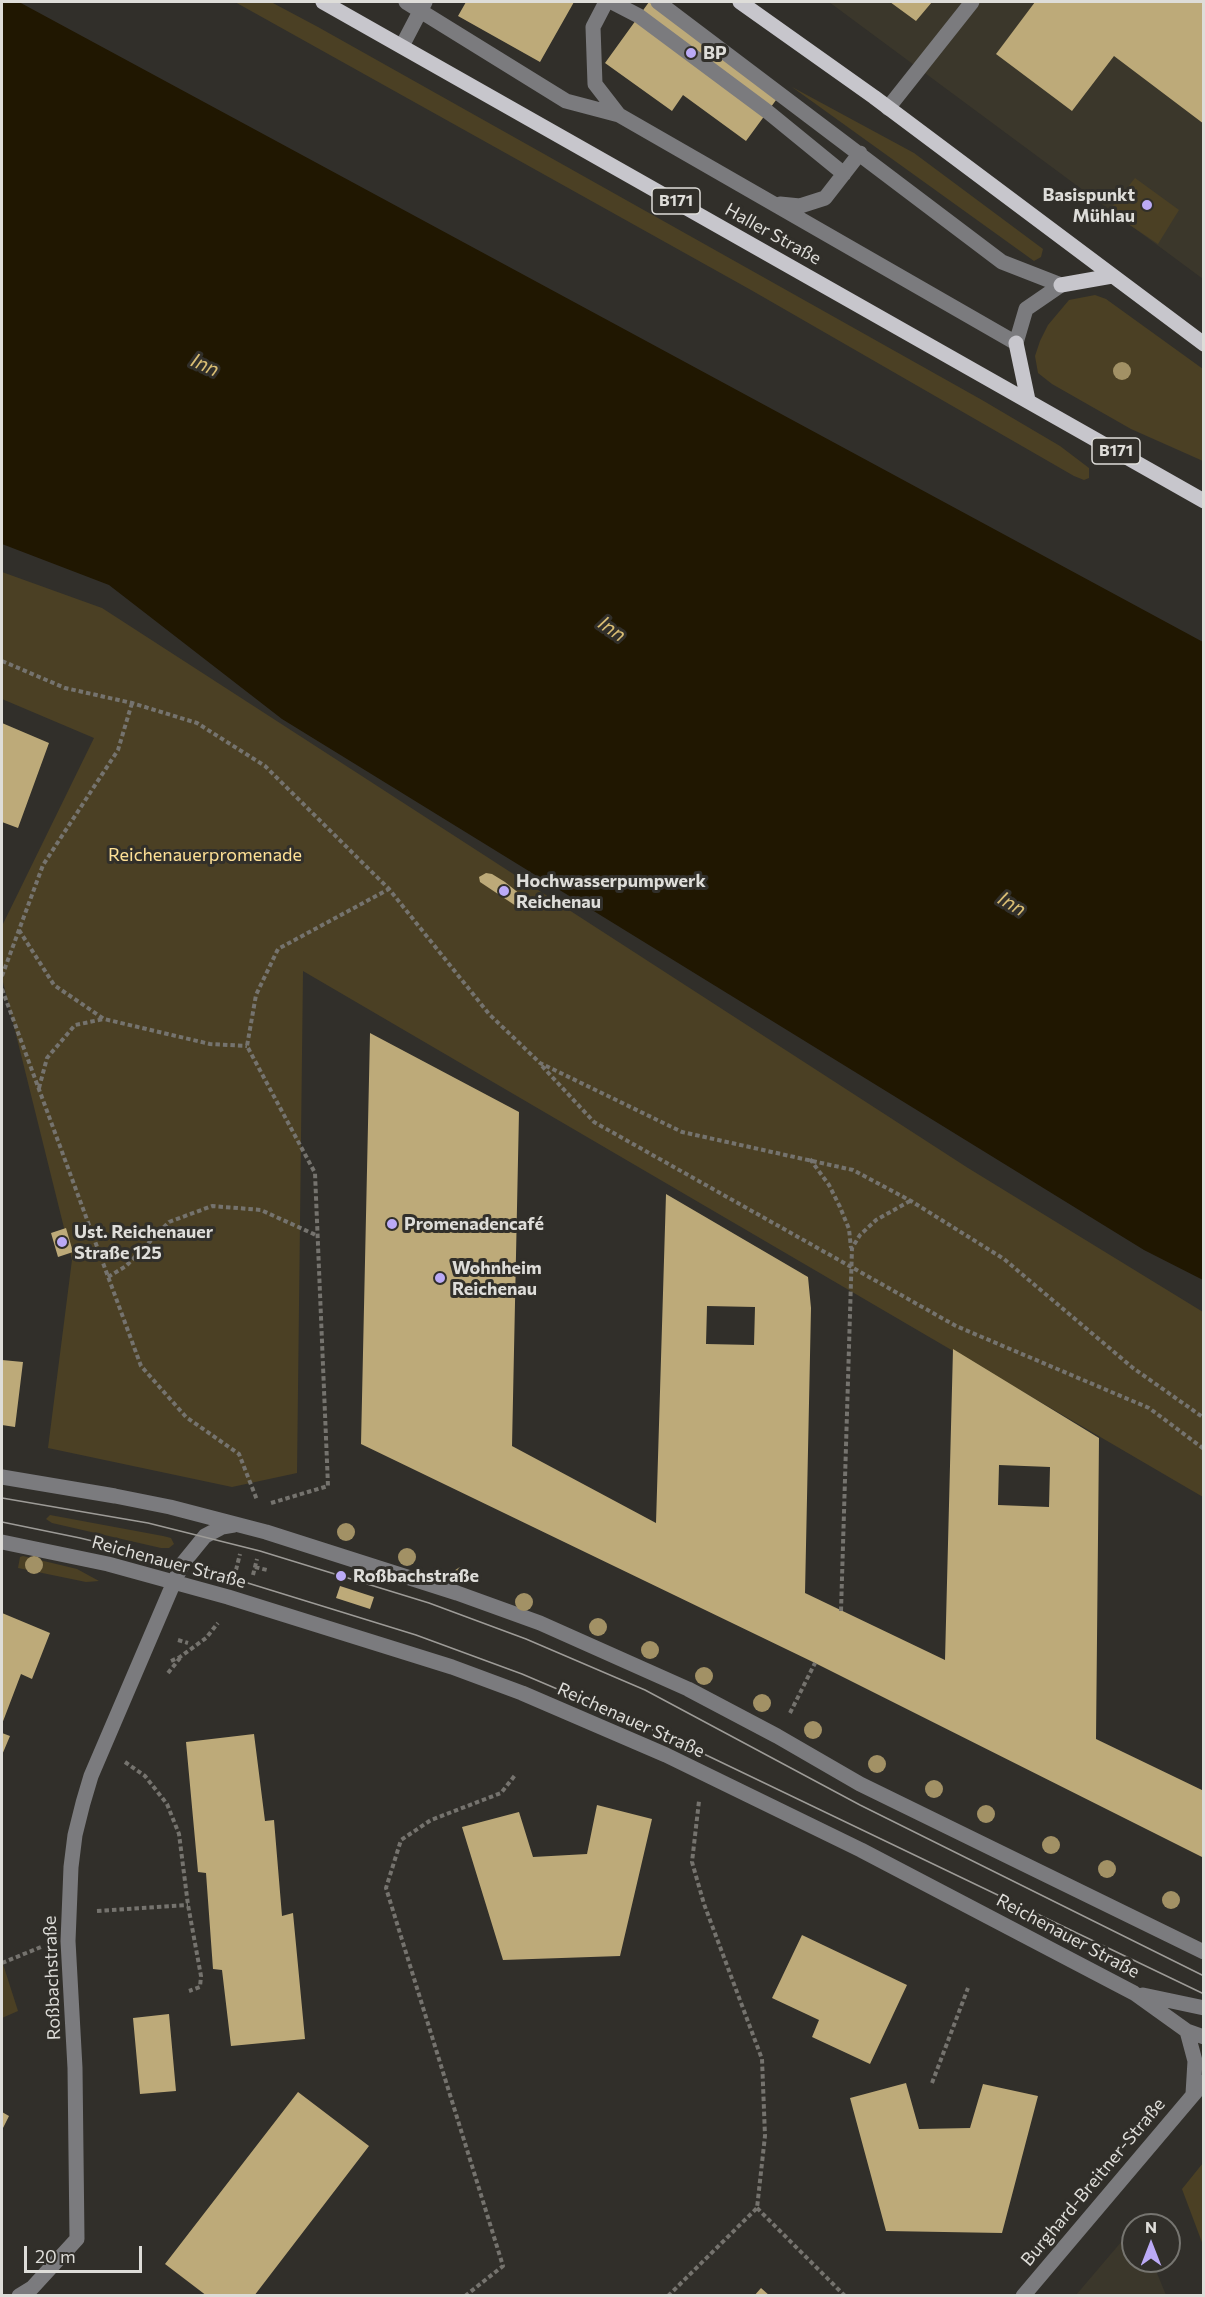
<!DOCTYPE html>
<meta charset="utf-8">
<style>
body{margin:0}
#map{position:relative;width:1205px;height:2297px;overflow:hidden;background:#312f2a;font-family:Commissioner,sans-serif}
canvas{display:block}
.frame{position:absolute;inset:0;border:3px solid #deddd9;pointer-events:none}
.north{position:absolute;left:1121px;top:2213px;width:60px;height:60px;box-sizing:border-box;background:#312f2a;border:2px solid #767570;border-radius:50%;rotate:0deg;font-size:16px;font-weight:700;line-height:24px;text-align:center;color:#deddd9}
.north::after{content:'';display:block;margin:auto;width:21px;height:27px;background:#bbaaf6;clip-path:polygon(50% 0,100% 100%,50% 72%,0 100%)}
.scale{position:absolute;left:24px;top:2246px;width:118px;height:27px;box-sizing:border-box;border:3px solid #deddd9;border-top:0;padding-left:8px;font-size:18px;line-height:21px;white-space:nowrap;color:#deddd9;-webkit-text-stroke:4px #312f2a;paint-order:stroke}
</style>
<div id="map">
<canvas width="1205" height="2297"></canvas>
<div class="frame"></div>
<div class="north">N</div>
<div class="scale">20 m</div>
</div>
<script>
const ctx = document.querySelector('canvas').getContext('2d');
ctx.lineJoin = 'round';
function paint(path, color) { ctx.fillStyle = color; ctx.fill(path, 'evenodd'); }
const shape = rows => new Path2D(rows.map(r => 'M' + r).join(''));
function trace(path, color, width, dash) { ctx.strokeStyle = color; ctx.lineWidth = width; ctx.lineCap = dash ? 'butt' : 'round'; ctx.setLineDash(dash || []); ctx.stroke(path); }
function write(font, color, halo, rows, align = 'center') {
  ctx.font = font + ' Commissioner,sans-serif'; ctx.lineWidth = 6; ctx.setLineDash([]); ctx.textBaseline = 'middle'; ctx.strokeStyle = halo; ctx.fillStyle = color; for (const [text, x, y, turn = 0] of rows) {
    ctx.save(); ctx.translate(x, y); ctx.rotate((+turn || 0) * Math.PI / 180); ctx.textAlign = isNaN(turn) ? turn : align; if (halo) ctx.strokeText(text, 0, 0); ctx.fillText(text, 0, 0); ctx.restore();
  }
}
paint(shape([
 [829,2,1203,2,1203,279],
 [1133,2228,1133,2261,1152,2261,1166,2295,1076,2295]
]), '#3b372b');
paint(shape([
 [235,2,271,2,318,27,982,400,1060,446,1089,468,1089,478,1084,480,1074,476,751,290],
 [792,87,914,153,1043,249,1041,257,1034,261],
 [1135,178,1179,210,1158,244,1109,211],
 [1095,295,1106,299,1203,369,1203,461,1131,429,1052,384,1038,373,1035,356,1040,341,1048,325,1069,300],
 [2,572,102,608,968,1168,1203,1312,1203,1497,303,971,297,1473,232,1487,48,1448,72,1260,2,978,2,926,94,738,2,699],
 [50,1515,163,1536,171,1538,174,1544,169,1548,161,1548,52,1523,46,1519],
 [23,1556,77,1569,99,1581,86,1582,18,1568,20,1557],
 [2,1961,18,2011,2,2018],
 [1203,2163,1203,2245,1182,2189]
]), '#4b4024');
paint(shape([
 [2,2,19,2,1203,642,1203,1280,1144,1250,282,719,109,585,2,544]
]), '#201701');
paint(shape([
 [466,2,574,2,540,62,458,16],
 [649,2,779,96,746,141,683,95,672,111,605,63],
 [890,2,932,2,916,21],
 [1035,2,1204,2,1204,124,1114,56,1072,111,996,54],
 [2,723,49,743,18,828,2,822],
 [486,873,492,874,505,882,526,899,516,906,480,882,479,877],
 [370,1033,519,1112,512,1446,656,1523,666,1194,808,1277,811,1308,805,1593,945,1660,953,1349,1099,1438,1096,1739,1204,1791,1204,1858,815,1663,361,1444],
 [707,1306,755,1307,754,1345,706,1344],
 [999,1465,1050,1467,1049,1507,998,1505],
 [66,1228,73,1252,58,1257,51,1233],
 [2,1360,23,1362,15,1427,2,1425],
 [340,1586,374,1597,370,1609,336,1598],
 [2,1613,50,1633,32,1679,21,1674,2,1724],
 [2,1733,10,1736,2,1755],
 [254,1734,265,1821,274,1820,282,1916,293,1913,305,2039,231,2046,222,1970,213,1969,206,1873,198,1872,186,1742],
 [597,1805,652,1819,620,1956,503,1960,462,1827,519,1812,533,1857,587,1854],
 [802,1935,907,1985,870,2064,812,2037,819,2020,772,1998],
 [169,2014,176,2091,140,2094,133,2018],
 [906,2083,919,2129,970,2128,983,2084,1038,2096,1002,2233,886,2231,850,2098],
 [298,2092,369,2146,254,2296,207,2296,165,2264],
 [2,2112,9,2116,2,2130],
 [761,2288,770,2296,754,2296]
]), '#bdaa79');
trace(shape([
 [2,661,65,688,132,703,197,723,265,766,389,889,489,1014,540,1063,682,1132,853,1170,911,1201,1004,1259,1133,1368,1204,1418],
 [19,930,54,985,104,1019,210,1044,247,1046],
 [2,976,43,865,118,750,132,703],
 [2,989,141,1366,186,1417,239,1454,257,1500],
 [542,1066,594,1122,956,1326,1149,1408,1204,1449],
 [39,1088,47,1058,75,1025,104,1019],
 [810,1159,829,1185,840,1207,849,1229,851,1248],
 [108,1277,126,1266,169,1222,212,1206,261,1210,318,1236],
 [271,1503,328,1486,315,1173,247,1046,256,995,278,949,389,889],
 [255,1567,267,1570],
 [236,1570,240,1554],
 [253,1575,257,1559],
 [841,1611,852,1248,860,1235,876,1220,910,1201],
 [178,1640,188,1643],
 [171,1661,180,1657,206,1638,218,1623],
 [168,1673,180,1658],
 [790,1713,815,1663],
 [125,1762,145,1776,167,1804,179,1834,188,1905,201,1976,200,1987,189,1991],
 [97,1911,188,1905],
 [2,1963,41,1947],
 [932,2083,968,1988],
 [757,2208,845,2296],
 [465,2296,503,2266,386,1888,401,1840,431,1820,501,1793,516,1774],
 [668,2296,757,2208,765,2136,762,2059,704,1904,692,1862,699,1801]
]), '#75736e', 4, [4.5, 3]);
trace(shape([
 [406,2,566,101,619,115],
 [606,2,593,27,595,84,619,115,1016,343,1026,309,1061,285],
 [612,2,639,16,768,112,844,174],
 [658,2,1002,262,1061,285],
 [402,46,425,2],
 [888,108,972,2],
 [780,204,800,206,825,198,860,153],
 [2,1477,115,1496,170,1507,266,1532,457,1593,540,1623,688,1689,777,1736,860,1784,1204,1952],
 [2,1542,108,1564,228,1597,452,1667,522,1693,666,1755,861,1850,1134,1993,1187,2031,1204,2037],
 [1143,1995,1204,2008],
 [1187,2031,1195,2061,1193,2094],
 [19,2296,32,2288,77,2239,75,2068,68,1941,71,1867,75,1835,83,1803,91,1776,174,1582,183,1563,205,1536,222,1527,234,1525],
 [1023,2296,1204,2082]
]), '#7b7b7e', 15);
trace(shape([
 [323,2,1204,501],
 [740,2,874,97,1204,344],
 [1061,285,1112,276],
 [1016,343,1028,400]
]), '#c7c6cc', 15);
trace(shape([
 [2,1498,148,1523,260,1551,429,1603,526,1639,645,1690,860,1805,1204,1976],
 [2,1522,80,1538,183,1563,416,1635,522,1674,656,1731,1204,1994]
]), '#9d9b97', 1.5);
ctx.fillStyle = '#a29165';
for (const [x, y] of [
 [1122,371],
 [346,1532],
 [407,1557],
 [34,1565],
 [462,1576],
 [524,1602],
 [598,1627],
 [650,1650],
 [704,1676],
 [762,1703],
 [813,1730],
 [877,1764],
 [934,1789],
 [986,1814],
 [1051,1845],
 [1107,1869],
 [1171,1900]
]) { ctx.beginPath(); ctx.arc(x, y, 9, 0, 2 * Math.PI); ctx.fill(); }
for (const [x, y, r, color] of [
 [691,53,6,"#bbaaf6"],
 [1147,205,6,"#bbaaf6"],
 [504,891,6,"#bbaaf6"],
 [392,1224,6,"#bbaaf6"],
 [62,1242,6,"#bbaaf6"],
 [440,1278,6,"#bbaaf6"],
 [341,1576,6,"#bbaaf6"]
]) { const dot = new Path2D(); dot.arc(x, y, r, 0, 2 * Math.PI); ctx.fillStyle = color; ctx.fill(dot); trace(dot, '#312f2a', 2); }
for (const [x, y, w] of [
 [676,201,48],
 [1116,451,48]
]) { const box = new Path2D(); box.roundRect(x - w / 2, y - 13, w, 26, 4.5); ctx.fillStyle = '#312f2a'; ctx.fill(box); trace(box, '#deddd9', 1.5); }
write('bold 16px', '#deddd9', null, [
 ["B171",676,201],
 ["B171",1116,451]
]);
write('bold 18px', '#deddd9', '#312f2a', [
 ["BP",703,53],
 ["Basispunkt",1135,195,"right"],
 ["Mühlau",1135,216,"right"],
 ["Hochwasserpumpwerk",516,881],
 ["Reichenau",516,902],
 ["Promenadencafé",404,1224],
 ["Ust. Reichenauer",74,1232],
 ["Straße 125",74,1253],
 ["Wohnheim",452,1268],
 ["Reichenau",452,1289],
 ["Roßbachstraße",353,1576]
], 'left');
write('18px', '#deddd9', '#312f2a', [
 ["Haller Straße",773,234,29],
 ["Reichenauer Straße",169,1562,15],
 ["Reichenauer Straße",631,1720,24],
 ["Reichenauer Straße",1068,1936,28],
 ["Roßbachstraße",52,1978,-92],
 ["Burghard-Breitner-Straße",1093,2182,-50]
]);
write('18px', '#ffe196', '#312f2a', [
 ["Reichenauerpromenade",205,855]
]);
write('italic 20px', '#d9bd73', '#312f2a', [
 ["Inn",205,365,24],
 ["Inn",612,629,35],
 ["Inn",1012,904,31]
]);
</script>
